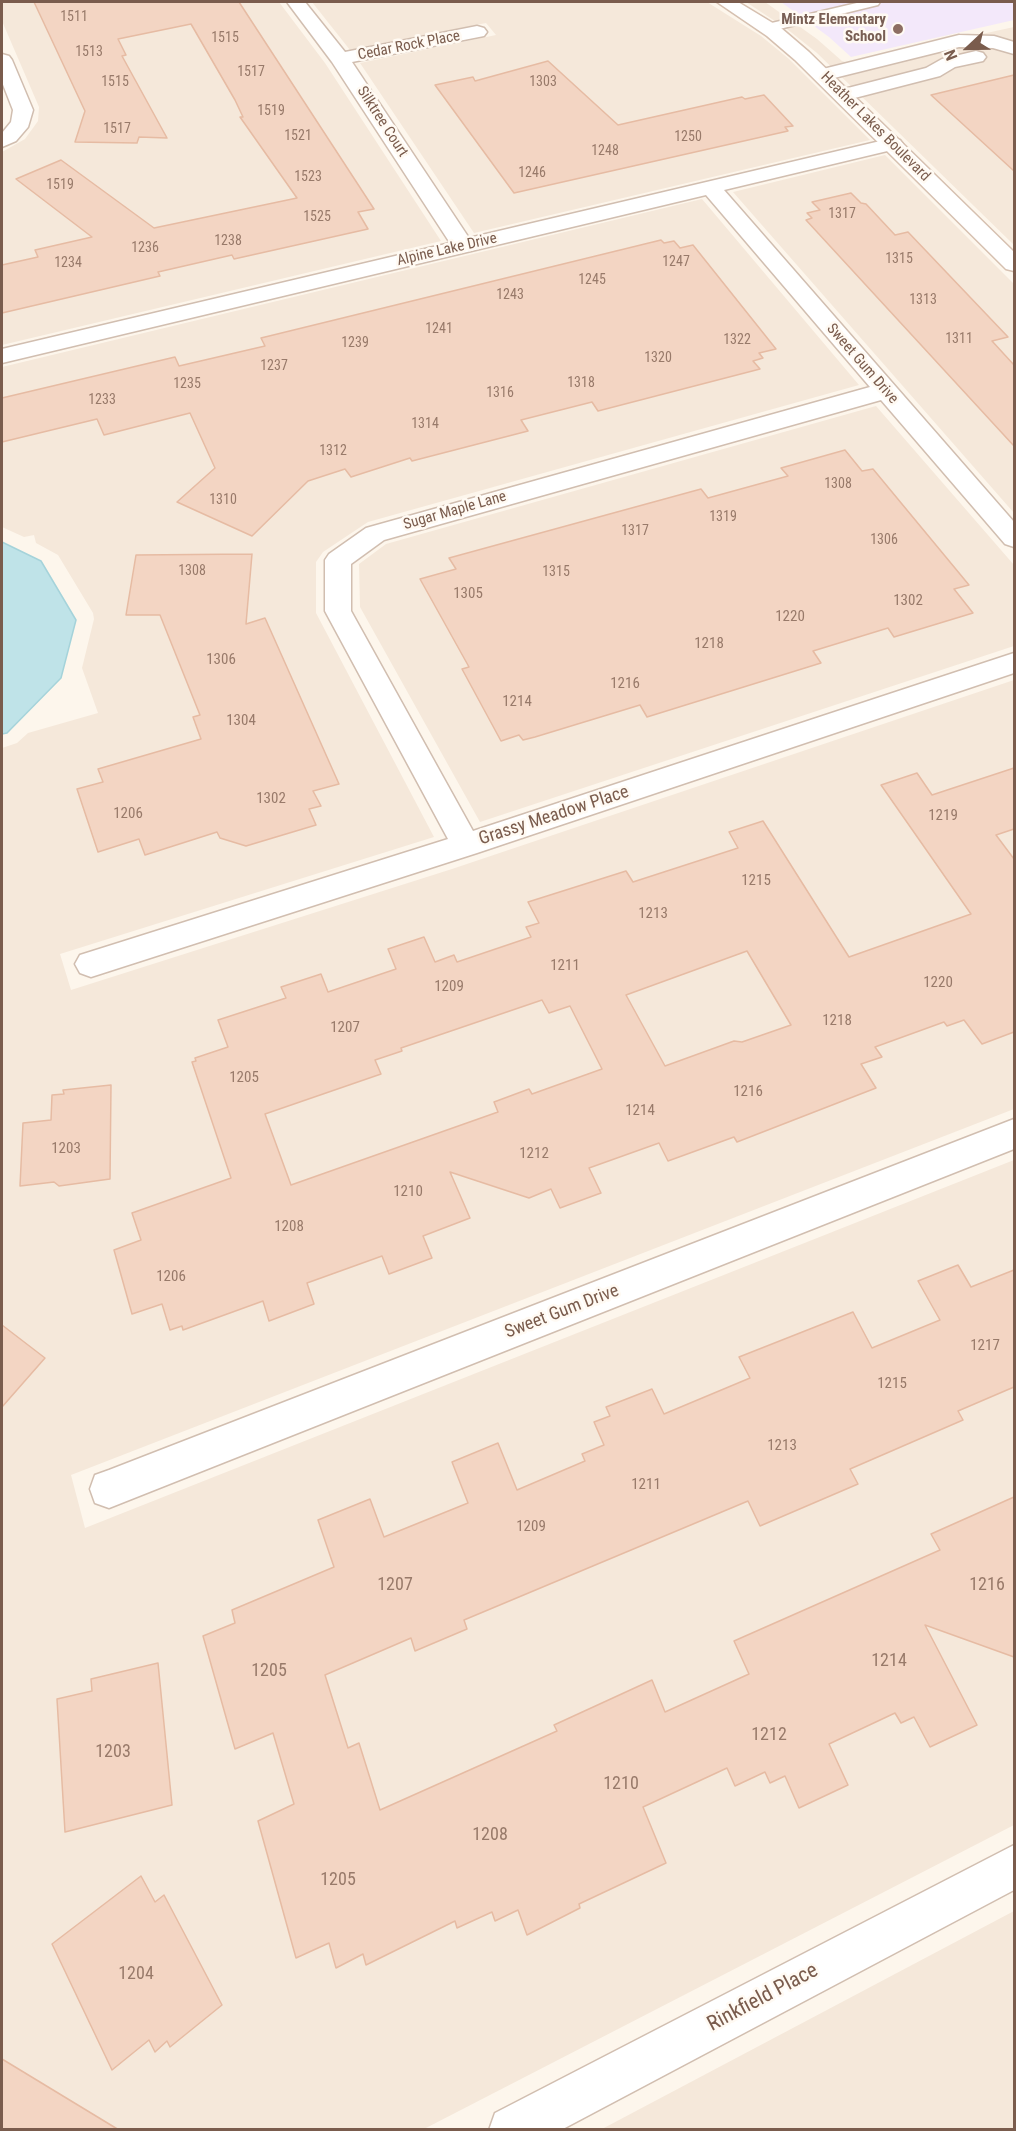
<!DOCTYPE html>
<style>
body{margin:0}
#map{position:relative;width:1016px;height:2131px;overflow:hidden;background:#fdf6ec;font-family:"Roboto Condensed",sans-serif}
canvas{display:block}
.frame{position:absolute;inset:0;border:3px solid #7a5c4d;pointer-events:none}
.north{position:absolute;left:938px;top:18px;width:60px;height:60px;-webkit-text-stroke:4px #fffaf3;paint-order:stroke;rotate:248deg;font-size:16px;font-weight:700;line-height:24px;text-align:center;color:#7a5c4d}
.north::after{content:'';display:block;margin:auto;width:21px;height:27px;background:#7a5c4d;clip-path:polygon(50% 0,100% 100%,50% 72%,0 100%)}
</style>
<div id="map">
<canvas width="1016" height="2131"></canvas>
<div class="frame"></div>
<div class="north">N</div>
</div>
<script>
const ctx = document.querySelector('canvas').getContext('2d');
ctx.lineJoin = 'round';
function paint(path, color) { ctx.fillStyle = color; ctx.fill(path, 'evenodd'); }
const shape = rows => new Path2D(rows.map(r => 'M' + r).join(''));
function trace(path, color, width, dash) { ctx.strokeStyle = color; ctx.lineWidth = width; ctx.lineCap = dash ? 'butt' : 'round'; ctx.setLineDash(dash || []); ctx.stroke(path); }
function write(font, color, halo, rows, align = 'center') {
  ctx.font = font + ' "Roboto Condensed",sans-serif'; ctx.lineWidth = 5; ctx.setLineDash([]); ctx.textBaseline = 'middle'; ctx.strokeStyle = halo; ctx.fillStyle = color; for (const [text, x, y, turn = 0] of rows) {
    ctx.save(); ctx.translate(x, y); ctx.rotate((+turn || 0) * Math.PI / 180); ctx.textAlign = isNaN(turn) ? turn : align; if (halo) ctx.strokeText(text, 0, 0); ctx.fillText(text, 0, 0); ctx.restore();
  }
}
paint(shape([
 [2,2,279,2,325,63,441,241,2,345,2,152,25,139,38,121,39,107,2,21],
 [312,2,707,2,761,36,789,59,870,140,474,233,360,63,496,35,486,23,350,50],
 [746,2,765,2,817,39,842,61,849,63,1014,27,1014,245,817,53,787,29],
 [885,155,1014,284,1014,513,733,192],
 [702,199,859,385,368,522,323,552,316,562,316,613,434,837,60,954,71,990,452,869,1014,680,1014,1109,71,1475,85,1528,1014,1160,1014,1825,424,2129,2,2129,2,748,17,743,28,733,98,713,82,668,94,619,93,613,58,555,36,543,34,535,24,537,2,527,2,367],
 [876,406,1014,565,1014,646,480,822,360,607,359,564,386,544],
 [1014,1911,1014,2129,602,2129]
]), '#f5e8da');
paint(shape([
 [781,2,1014,2,1014,20,851,57,829,37]
]), '#f3e8fa');
const water = shape([
 [2,542,41,561,76,620,61,678,7,733,2,734,2,542]
]);
paint(water, '#bfe3e8');
trace(water, '#a5d3da', 1.5);
const building = shape([
 [34,2,239,2,374,209,358,212,368,229,234,259,232,255,158,272,160,276,2,313,2,265,38,257,35,250,92,237,16,179,61,160,154,228,297,198,240,117,243,117,235,100,191,24,118,39,126,55,122,56,167,138,139,137,137,143,75,142,85,111,34,2],
 [548,61,618,125,742,97,745,99,764,95,793,126,785,127,788,131,514,193,435,85,473,77,475,81,548,61],
 [1014,75,1014,171,931,95,1014,75],
 [851,193,861,203,866,204,895,235,908,232,1008,337,992,341,1014,365,1014,446,806,220,812,218,807,213,820,210,812,202,851,193],
 [661,240,664,243,674,241,680,248,693,245,776,349,759,353,763,358,753,361,760,369,598,411,592,402,521,420,528,431,412,461,410,458,351,477,345,469,308,481,252,536,177,502,215,468,190,413,104,435,97,419,2,442,2,398,175,357,179,366,265,346,261,338,661,240],
 [845,450,862,471,873,469,969,585,954,589,973,613,894,637,888,628,813,651,821,663,647,717,640,705,535,737,523,740,519,735,501,741,462,669,469,667,420,579,456,569,449,558,701,489,708,498,788,476,781,468,845,450],
 [252,554,246,624,265,618,339,784,313,791,321,806,309,809,316,825,246,846,220,838,217,832,145,855,139,839,98,852,77,789,103,782,98,769,201,739,193,717,200,715,160,615,126,615,136,555,252,554],
 [1014,768,1014,829,996,835,1014,859,1014,1032,982,1044,964,1020,947,1026,944,1022,875,1047,882,1057,861,1064,876,1088,737,1142,734,1137,668,1161,659,1143,589,1168,601,1193,560,1208,551,1189,529,1198,450,1172,470,1218,423,1236,432,1258,389,1274,382,1256,307,1283,314,1304,269,1321,263,1301,183,1330,182,1326,170,1330,162,1304,132,1314,114,1250,141,1240,132,1213,231,1178,192,1062,196,1061,195,1058,228,1047,218,1020,286,998,281,987,321,974,328,992,396,969,388,949,424,937,435,962,454,955,457,962,531,937,526,927,539,923,528,902,626,871,633,882,738,848,729,832,763,821,849,957,971,914,881,785,917,773,932,795,1014,768],
 [747,951,791,1025,742,1042,734,1041,665,1066,626,995,747,951],
 [542,1000,549,1013,570,1006,602,1069,532,1094,529,1089,494,1102,498,1112,291,1185,265,1114,381,1074,375,1060,402,1051,401,1048,542,1000],
 [111,1085,110,1179,59,1186,54,1182,20,1186,23,1123,51,1120,52,1095,64,1094,63,1090,111,1085],
 [958,1265,971,1287,1014,1270,1014,1387,958,1411,963,1420,850,1469,858,1484,760,1526,748,1501,464,1620,467,1629,415,1651,411,1638,325,1675,348,1748,359,1743,380,1810,557,1731,554,1725,652,1680,665,1712,749,1674,734,1641,940,1550,931,1534,1014,1497,1014,1657,925,1625,977,1725,930,1747,914,1717,901,1723,895,1713,829,1744,848,1785,799,1808,785,1776,770,1783,765,1772,735,1786,727,1768,643,1807,666,1863,579,1904,580,1908,527,1935,518,1910,495,1921,492,1912,457,1928,455,1921,366,1965,363,1954,336,1968,329,1943,296,1958,258,1821,294,1804,273,1733,235,1749,203,1636,235,1623,232,1610,334,1567,318,1520,370,1499,384,1537,468,1503,452,1462,498,1443,517,1490,585,1461,582,1454,604,1445,594,1422,610,1416,606,1407,652,1389,664,1414,750,1378,739,1357,853,1312,872,1348,940,1320,918,1281,958,1265],
 [2,1325,45,1358,2,1407,2,1325],
 [158,1663,172,1805,65,1832,57,1699,92,1691,91,1679,158,1663],
 [141,1876,155,1902,164,1895,222,2005,170,2047,167,2041,155,2052,149,2040,112,2070,52,1944,141,1876],
 [2,2059,119,2130,2,2130,2,2059]
]);
paint(building, '#f3d5c3');
trace(building, '#e6bba3', 1.5);
const lane = shape([
 [861,2,880,2,878,5,767,32,761,28,763,25,861,2]
]);
const street = shape([
 [287,2,305,2,345,52,477,26,484,28,487,32,484,36,352,62,469,238,893,138,900,140,903,144,900,148,724,190,1014,522,1014,547,1005,544,881,400,384,540,351,564,351,611,473,831,1014,653,1014,673,477,853,91,977,80,973,75,964,80,955,448,839,325,611,325,560,329,554,366,528,870,387,706,195,2,363,2,349,450,243,332,62,287,2],
 [959,35,994,36,1014,42,1014,54,993,48,959,47,822,81,815,79,812,75,815,71,959,35],
 [976,51,983,53,986,57,983,61,955,67,940,76,843,101,836,99,833,95,836,91,926,68,942,59,976,51],
 [2,54,9,56,12,60,33,110,28,127,16,141,2,147,2,133,11,122,13,110,2,82,2,54],
 [1014,1119,1014,1149,109,1508,95,1503,90,1489,95,1475,109,1470,1014,1119],
 [1014,1845,1014,1890,561,2130,489,2130,495,2113,1014,1845]
]);
const secondary = shape([
 [717,2,738,2,781,28,809,52,1014,252,1014,271,1006,269,795,60,767,36,717,2]
]);
trace(lane, '#d1beb0', 3);
trace(street, '#d1beb0', 3);
trace(secondary, '#d6c0b0', 3);
paint(lane, '#fff');
paint(street, '#fff');
paint(secondary, '#fff');
for (const [x, y, r, color] of [
 [898,29,6,"#8d6e63"]
]) { const dot = new Path2D(); dot.arc(x, y, r, 0, 2 * Math.PI); ctx.fillStyle = color; ctx.fill(dot); trace(dot, '#fffaf3', 2); }
write('14px', '#987a6a', null, [
 ["1511",74,17],
 ["1515",225,38],
 ["1513",89,52],
 ["1517",251,72],
 ["1515",115,82],
 ["1303",543,82],
 ["1519",271,111],
 ["1517",117,129],
 ["1521",298,136],
 ["1250",688,137],
 ["1248",605,151],
 ["1246",532,173],
 ["1523",308,177],
 ["1519",60,185],
 ["1317",842,214],
 ["1525",317,217],
 ["1238",228,241],
 ["1236",145,248],
 ["1315",899,259],
 ["1247",676,262],
 ["1234",68,263],
 ["1245",592,280],
 ["1243",510,295],
 ["1313",923,300],
 ["1241",439,329],
 ["1311",959,339],
 ["1322",737,340],
 ["1239",355,343],
 ["1320",658,358],
 ["1237",274,366],
 ["1318",581,383],
 ["1235",187,384],
 ["1316",500,393],
 ["1233",102,400],
 ["1314",425,424],
 ["1312",333,451],
 ["1308",838,484],
 ["1310",223,500],
 ["1319",723,517],
 ["1317",635,531],
 ["1306",884,540],
 ["1308",192,571],
 ["1315",556,572]
]);
write('bold 15px', '#785e54', '#fffaf3', [
 ["Mintz Elementary",886,20],
 ["School",886,37]
], 'right');
write('15px', '#7a5c4d', '#fffaf3', [
 ["Cedar Rock Place",409,46,-11],
 ["Silktree Court",382,122,57],
 ["Heather Lakes Boulevard",875,127,45],
 ["Alpine Lake Drive",447,250,-13],
 ["Sweet Gum Drive",862,364,49],
 ["Sugar Maple Lane",455,511,-16]
]);
write('15px', '#987a6a', null, [
 ["1305",468,594],
 ["1302",908,601],
 ["1220",790,617],
 ["1218",709,644],
 ["1306",221,660],
 ["1216",625,684],
 ["1214",517,702],
 ["1304",241,721],
 ["1302",271,799],
 ["1206",128,814],
 ["1219",943,816],
 ["1215",756,881],
 ["1213",653,914],
 ["1211",565,966],
 ["1220",938,983],
 ["1209",449,987],
 ["1218",837,1021],
 ["1207",345,1028],
 ["1205",244,1078],
 ["1216",748,1092],
 ["1214",640,1111],
 ["1203",66,1149],
 ["1212",534,1154],
 ["1210",408,1192],
 ["1208",289,1227],
 ["1206",171,1277],
 ["1217",985,1346],
 ["1215",892,1384],
 ["1213",782,1446],
 ["1211",646,1485],
 ["1209",531,1527]
]);
write('18px', '#7a5c4d', '#fffaf3', [
 ["Grassy Meadow Place",554,816,-18],
 ["Sweet Gum Drive",562,1312,-21]
]);
write('18px', '#987a6a', null, [
 ["1207",395,1585],
 ["1216",987,1585],
 ["1214",889,1661],
 ["1205",269,1671],
 ["1212",769,1735],
 ["1203",113,1752],
 ["1210",621,1784],
 ["1208",490,1835],
 ["1205",338,1880],
 ["1204",136,1974]
]);
write('21px', '#7a5c4d', '#fffaf3', [
 ["Rinkfield Place",763,1998,-28]
]);
</script>
